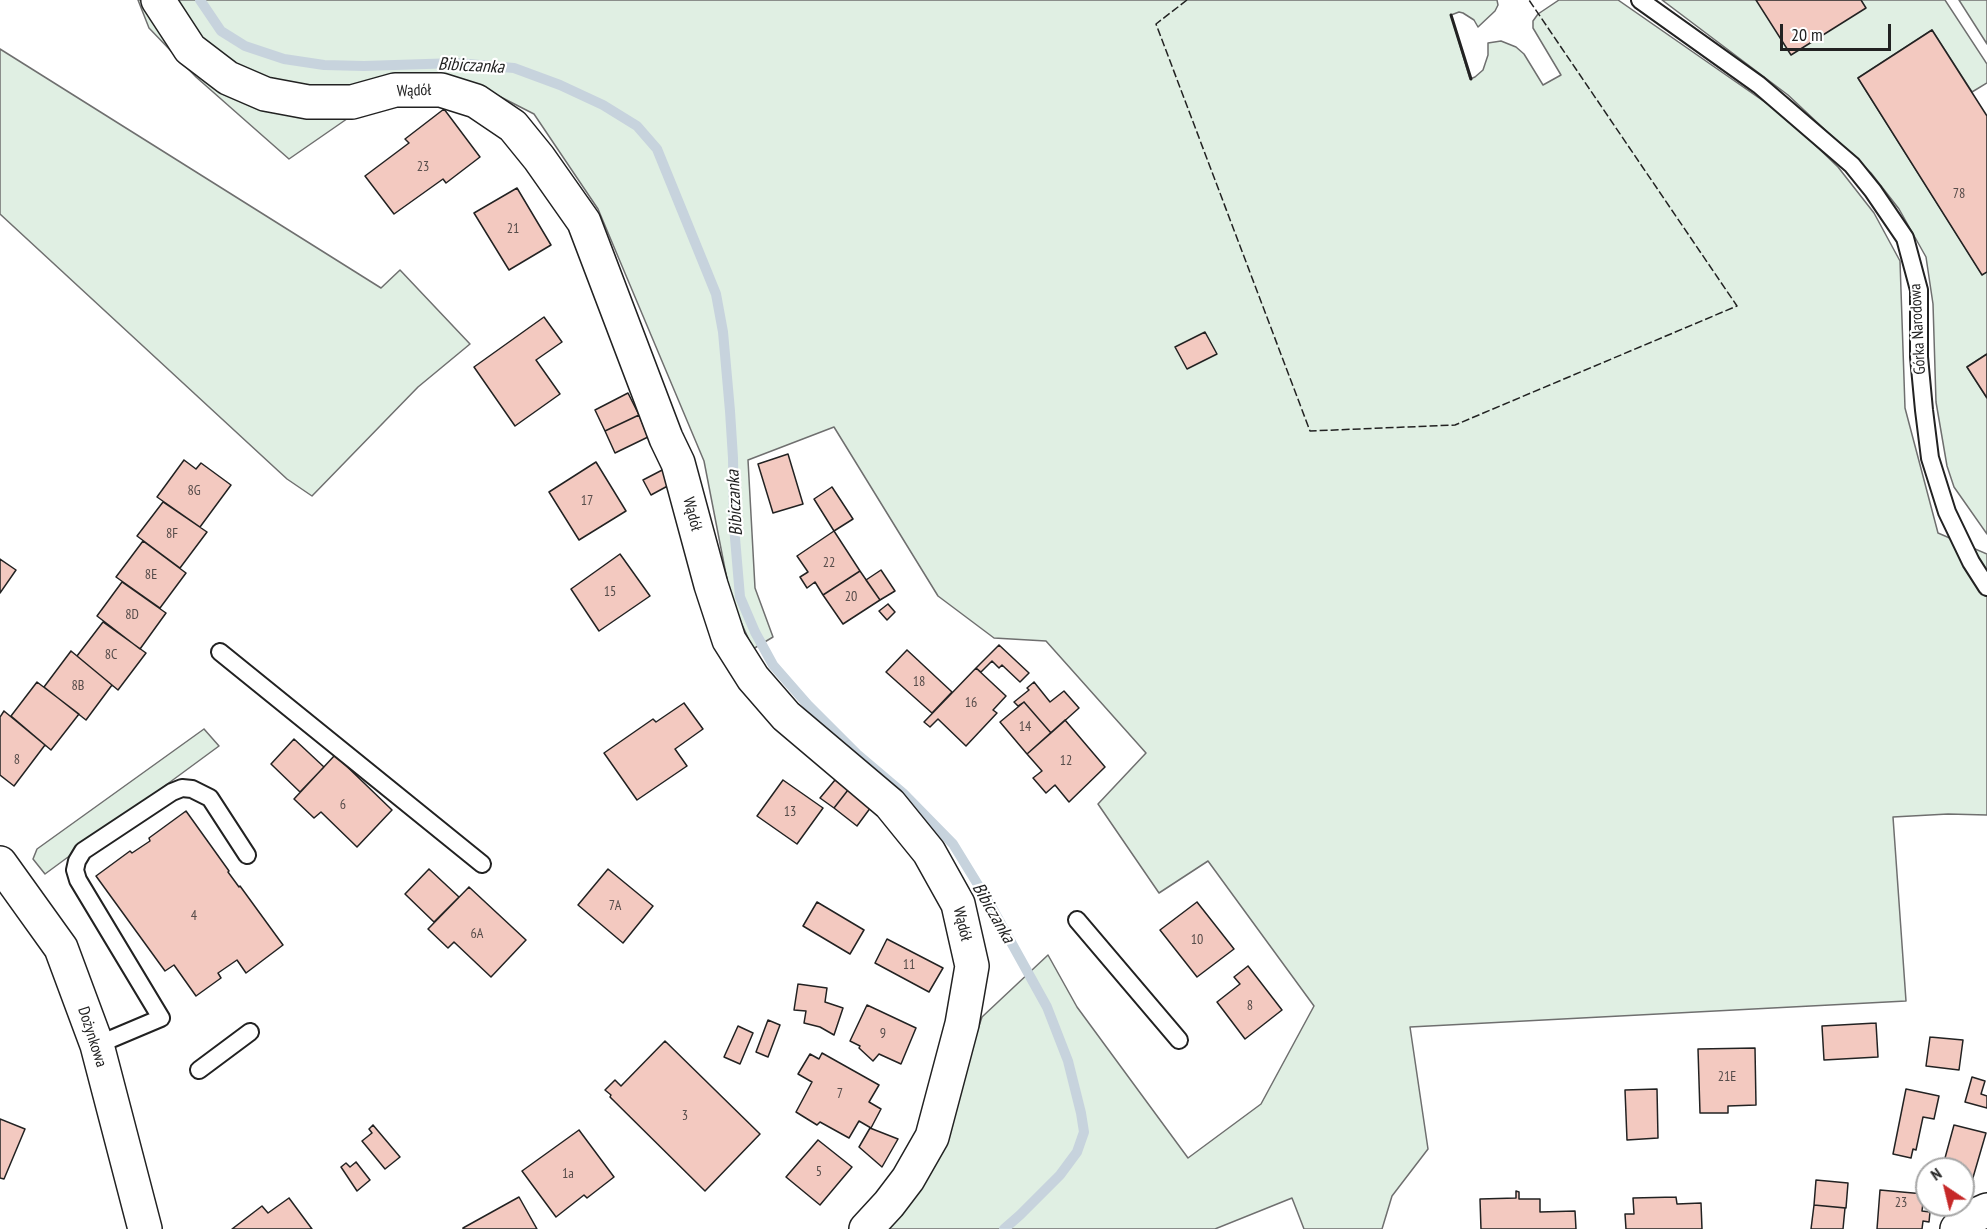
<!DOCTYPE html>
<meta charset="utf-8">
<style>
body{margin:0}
#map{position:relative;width:1987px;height:1229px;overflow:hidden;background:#fff;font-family:"PT Sans Narrow",sans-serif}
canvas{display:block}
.north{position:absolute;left:1915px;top:1157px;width:60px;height:60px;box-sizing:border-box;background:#fff;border:2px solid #a7a7a7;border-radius:50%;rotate:325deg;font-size:16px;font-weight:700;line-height:24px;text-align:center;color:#222}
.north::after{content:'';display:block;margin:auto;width:21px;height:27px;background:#c62828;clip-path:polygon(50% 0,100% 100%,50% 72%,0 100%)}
.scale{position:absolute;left:1780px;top:24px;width:111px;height:27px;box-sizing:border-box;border:3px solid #222;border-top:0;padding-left:8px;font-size:18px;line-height:21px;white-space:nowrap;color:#222;-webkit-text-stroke:4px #fff;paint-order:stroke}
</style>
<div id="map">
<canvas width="1987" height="1229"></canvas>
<div class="north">N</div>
<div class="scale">20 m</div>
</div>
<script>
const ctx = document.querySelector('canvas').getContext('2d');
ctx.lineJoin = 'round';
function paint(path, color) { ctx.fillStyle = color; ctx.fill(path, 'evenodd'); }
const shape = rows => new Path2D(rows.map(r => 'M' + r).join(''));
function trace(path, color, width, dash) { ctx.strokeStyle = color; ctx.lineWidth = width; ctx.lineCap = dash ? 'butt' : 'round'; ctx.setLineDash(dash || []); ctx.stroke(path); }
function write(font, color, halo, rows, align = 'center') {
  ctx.font = font + ' "PT Sans Narrow",sans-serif'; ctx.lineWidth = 4.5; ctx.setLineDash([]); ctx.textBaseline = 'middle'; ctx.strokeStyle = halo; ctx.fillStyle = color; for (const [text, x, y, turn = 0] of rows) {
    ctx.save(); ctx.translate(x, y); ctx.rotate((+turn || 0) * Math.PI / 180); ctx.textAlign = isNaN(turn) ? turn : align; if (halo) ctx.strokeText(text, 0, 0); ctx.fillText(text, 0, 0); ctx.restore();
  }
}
const green = shape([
 [138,0,1497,0,1498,5,1495,11,1478,27,1474,20,1463,13,1459,12,1451,15,1470,79,1475,77,1483,70,1488,55,1488,43,1501,41,1516,47,1524,54,1543,85,1561,75,1533,28,1533,21,1538,14,1559,0,1618,0,1785,116,1838,167,1874,213,1900,261,1905,408,1938,533,1987,554,1987,815,1948,814,1893,817,1906,1001,1410,1027,1428,1149,1392,1196,1382,1229,1304,1229,1292,1198,1215,1229,880,1229,946,1125,982,1017,1048,955,1077,1007,1188,1158,1261,1104,1314,1006,1208,861,1159,893,1098,804,1146,753,1046,641,994,638,938,596,834,427,748,460,755,588,773,637,753,649,731,600,704,461,598,209,534,114,485,89,367,105,289,159,196,77,149,28,138,0],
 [1662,0,1756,0,1865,8,1861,0,1945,0,1987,64,1987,83,1972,92,1932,30,1858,78,1982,274,1987,272,1987,354,1967,367,1987,398,1987,534,1954,487,1947,466,1936,402,1933,304,1926,257,1899,209,1871,173,1788,95,1662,0],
 [1959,0,1987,0,1987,44,1959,0],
 [0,49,381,288,400,270,470,344,418,387,312,496,287,479,0,214,0,49],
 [204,729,219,746,45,874,33,859,37,849,204,729]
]);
paint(green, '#e0efe3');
trace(green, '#6f6f6f', 1.5);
trace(shape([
 [200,0,221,31,245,46,284,59,324,65,364,66,457,63,514,68,560,85,603,105,637,126,657,149,716,294,723,332,730,411,733,458,734,526,740,597,755,632,773,665,808,705,857,754,903,793,953,844,991,906,1047,1007,1068,1061,1081,1113,1084,1132,1077,1152,1060,1175,1020,1215,1004,1229]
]), '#c7d3dd', 10);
const building = shape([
 [1756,0,1861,0,1866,8,1791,55,1756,0],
 [1932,30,1987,116,1987,272,1982,275,1858,78,1932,30],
 [444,109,480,157,446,183,443,179,394,214,365,176,409,143,405,139,444,109],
 [517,188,551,245,509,270,474,213,517,188],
 [544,317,562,342,536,360,560,394,515,426,474,367,544,317],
 [1205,332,1217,354,1187,369,1175,347,1205,332],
 [1987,354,1987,398,1967,367,1987,354],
 [628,393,639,415,605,431,595,410,628,393],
 [639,415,648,437,615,453,605,431,639,415],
 [788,454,803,504,773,513,758,464,788,454],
 [184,460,196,469,201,463,231,485,200,527,157,497,184,460],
 [596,462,626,511,579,540,549,492,596,462],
 [668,467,675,482,651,495,643,480,668,467],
 [832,487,853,519,834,531,814,499,832,487],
 [163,502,207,532,180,568,137,536,163,502],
 [834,531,860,571,823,595,815,582,807,588,800,577,808,572,797,556,834,531],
 [143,541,186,573,160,608,116,577,143,541],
 [620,554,650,596,599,631,571,589,620,554],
 [0,559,16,570,0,593,0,559],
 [881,570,895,591,880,600,866,580,881,570],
 [860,571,880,600,843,624,823,595,860,571],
 [122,582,166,613,140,649,97,616,122,582],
 [888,604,895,612,887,620,879,611,888,604],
 [103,622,146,653,118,690,77,656,103,622],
 [999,645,1029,673,1020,682,1002,665,999,668,992,661,981,672,976,668,999,645],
 [907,650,952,692,932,713,886,672,907,650],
 [71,651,112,685,86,720,44,687,71,651],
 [976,668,1006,696,993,710,997,713,966,746,938,719,930,727,924,722,976,668],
 [37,682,79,714,51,750,11,716,37,682],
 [1034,682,1050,702,1064,691,1079,708,1051,733,1024,702,1018,706,1014,702,1029,690,1027,688,1034,682],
 [1024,702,1051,733,1027,754,1000,722,1024,702],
 [684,703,703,729,675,749,687,766,637,800,604,753,653,719,656,722,684,703],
 [4,711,45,745,14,786,0,775,0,717,4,711],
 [1065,720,1105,767,1069,802,1055,785,1046,793,1033,778,1042,771,1027,754,1065,720],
 [294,739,324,767,300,792,271,764,294,739],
 [335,755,392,810,357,847,321,812,314,818,294,799,335,755],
 [783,780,823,808,797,844,757,816,783,780],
 [835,780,848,790,834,808,820,798,835,780],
 [848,790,871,807,857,826,834,808,848,790],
 [186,811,229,871,228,872,239,887,240,886,283,945,246,973,237,960,218,973,221,978,196,996,174,965,165,971,96,876,130,851,132,853,150,841,149,838,186,811],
 [429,869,459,897,434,922,405,894,429,869],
 [608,869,653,906,623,943,578,905,608,869],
 [469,887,526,940,491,977,454,942,448,948,428,929,469,887],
 [817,902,864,930,850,954,803,926,817,902],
 [1197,902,1234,949,1197,977,1160,930,1197,902],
 [887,939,943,968,929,992,875,963,887,939],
 [1248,966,1282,1010,1245,1039,1217,1002,1240,984,1234,977,1248,966],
 [798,984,827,988,825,1002,843,1008,834,1035,820,1027,804,1023,806,1011,794,1010,798,984],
 [867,1005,916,1028,901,1064,879,1054,873,1061,859,1048,860,1046,850,1041,867,1005],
 [768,1020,780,1025,768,1057,756,1052,768,1020],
 [1876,1023,1878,1057,1824,1060,1822,1026,1876,1023],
 [738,1026,753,1033,740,1064,724,1057,738,1026],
 [1930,1037,1963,1040,1959,1070,1926,1066,1930,1037],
 [665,1041,760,1134,705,1191,610,1097,611,1095,605,1090,615,1080,621,1086,665,1041],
 [1755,1048,1756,1105,1728,1106,1728,1113,1700,1113,1698,1049,1755,1048],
 [822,1053,879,1085,869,1102,881,1109,871,1128,859,1121,849,1138,820,1122,817,1125,796,1112,812,1082,798,1074,810,1054,819,1059,822,1053],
 [1972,1077,1985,1081,1981,1094,1987,1096,1987,1108,1965,1102,1972,1077],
 [1657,1089,1658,1138,1627,1140,1625,1090,1657,1089],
 [1906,1089,1939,1096,1934,1119,1923,1117,1916,1150,1913,1149,1911,1158,1893,1154,1906,1089],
 [0,1119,25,1129,4,1179,0,1178,0,1119],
 [373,1125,400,1157,385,1169,362,1141,372,1133,369,1129,373,1125],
 [1954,1125,1986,1133,1972,1181,1963,1179,1963,1169,1942,1169,1954,1125],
 [870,1128,898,1139,882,1167,859,1147,870,1128],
 [579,1130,614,1177,587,1198,584,1195,556,1217,522,1171,579,1130],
 [818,1140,852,1167,820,1205,786,1177,818,1140],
 [356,1162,370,1180,357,1191,341,1167,346,1163,350,1167,356,1162],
 [1816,1180,1848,1183,1846,1208,1814,1205,1816,1180],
 [1880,1190,1924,1194,1922,1211,1930,1212,1929,1222,1923,1221,1922,1229,1877,1229,1880,1190],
 [1516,1191,1519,1192,1519,1199,1540,1199,1540,1212,1575,1211,1576,1229,1481,1229,1480,1199,1516,1198,1516,1191],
 [519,1197,537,1229,463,1229,463,1228,519,1197],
 [1676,1197,1677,1204,1701,1203,1702,1229,1626,1229,1625,1214,1634,1214,1633,1198,1676,1197],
 [289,1198,312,1229,232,1229,262,1206,268,1213,289,1198],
 [1814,1205,1845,1208,1843,1229,1811,1229,1814,1205]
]);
paint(building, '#f3c9c0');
trace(building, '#222', 1.5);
const service = shape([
 [1640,0,1759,85,1852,165,1873,191,1905,238,1919,290,1919,357,1924,410,1930,458,1947,512,1971,562,1987,587],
 [220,652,482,864],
 [1077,920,1179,1040],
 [97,1045,161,1018,78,880,75,870,77,861,83,851,172,792,182,788,192,789,210,798,247,855],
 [199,1070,250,1032]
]);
const minor = shape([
 [158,0,190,49,228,78,265,94,308,102,352,102,395,90,441,90,476,101,513,126,539,158,584,222,666,438,678,463,711,585,729,640,753,678,786,716,890,804,929,852,958,904,972,966,962,1024,932,1137,908,1179,889,1204,866,1229],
 [1957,1229,1969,1218,1987,1210]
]);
const tertiary = shape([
 [0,863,61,948,97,1045,145,1229]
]);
trace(service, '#222', 20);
trace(minor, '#222', 36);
trace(tertiary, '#222', 36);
trace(service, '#fff', 16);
trace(minor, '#fff', 33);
trace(tertiary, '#fff', 33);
trace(shape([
 [1187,0,1156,24,1310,431,1455,425,1737,306,1529,0]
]), '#222', 1.5, [8, 3]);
trace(shape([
 [1451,15,1471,79]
]), '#222', 3);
write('14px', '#564c4a', null, [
 ["23",423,167],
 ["78",1959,194],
 ["21",513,229],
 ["8G",194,491],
 ["17",587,501],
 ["8F",172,534],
 ["22",829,563],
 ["8E",151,575],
 ["15",610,592],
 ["20",851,597],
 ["8D",132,615],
 ["8C",111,655],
 ["18",919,682],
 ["8B",78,686],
 ["16",971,703],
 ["14",1025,727],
 ["8",17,760],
 ["12",1066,761],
 ["6",343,805],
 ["13",790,812],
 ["7A",615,906],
 ["4",194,916],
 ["6A",477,934],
 ["10",1197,940],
 ["11",909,965],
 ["8",1250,1006],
 ["9",883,1034],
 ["21E",1727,1077],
 ["7",840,1094],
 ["3",685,1116],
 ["5",819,1172],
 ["1a",568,1174],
 ["23",1901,1203]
]);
write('16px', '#222', '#fff', [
 ["Wądół",414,91,-2],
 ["Górka Narodowa",1918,329,-93],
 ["Wądół",692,514,75],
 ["Wądół",962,924,76],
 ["Dożynkowa",92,1037,72]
]);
write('italic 18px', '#222', '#fff', [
 ["Bibiczanka",471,66,3],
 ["Bibiczanka",735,503,-93],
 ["Bibiczanka",993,913,60]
]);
</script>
